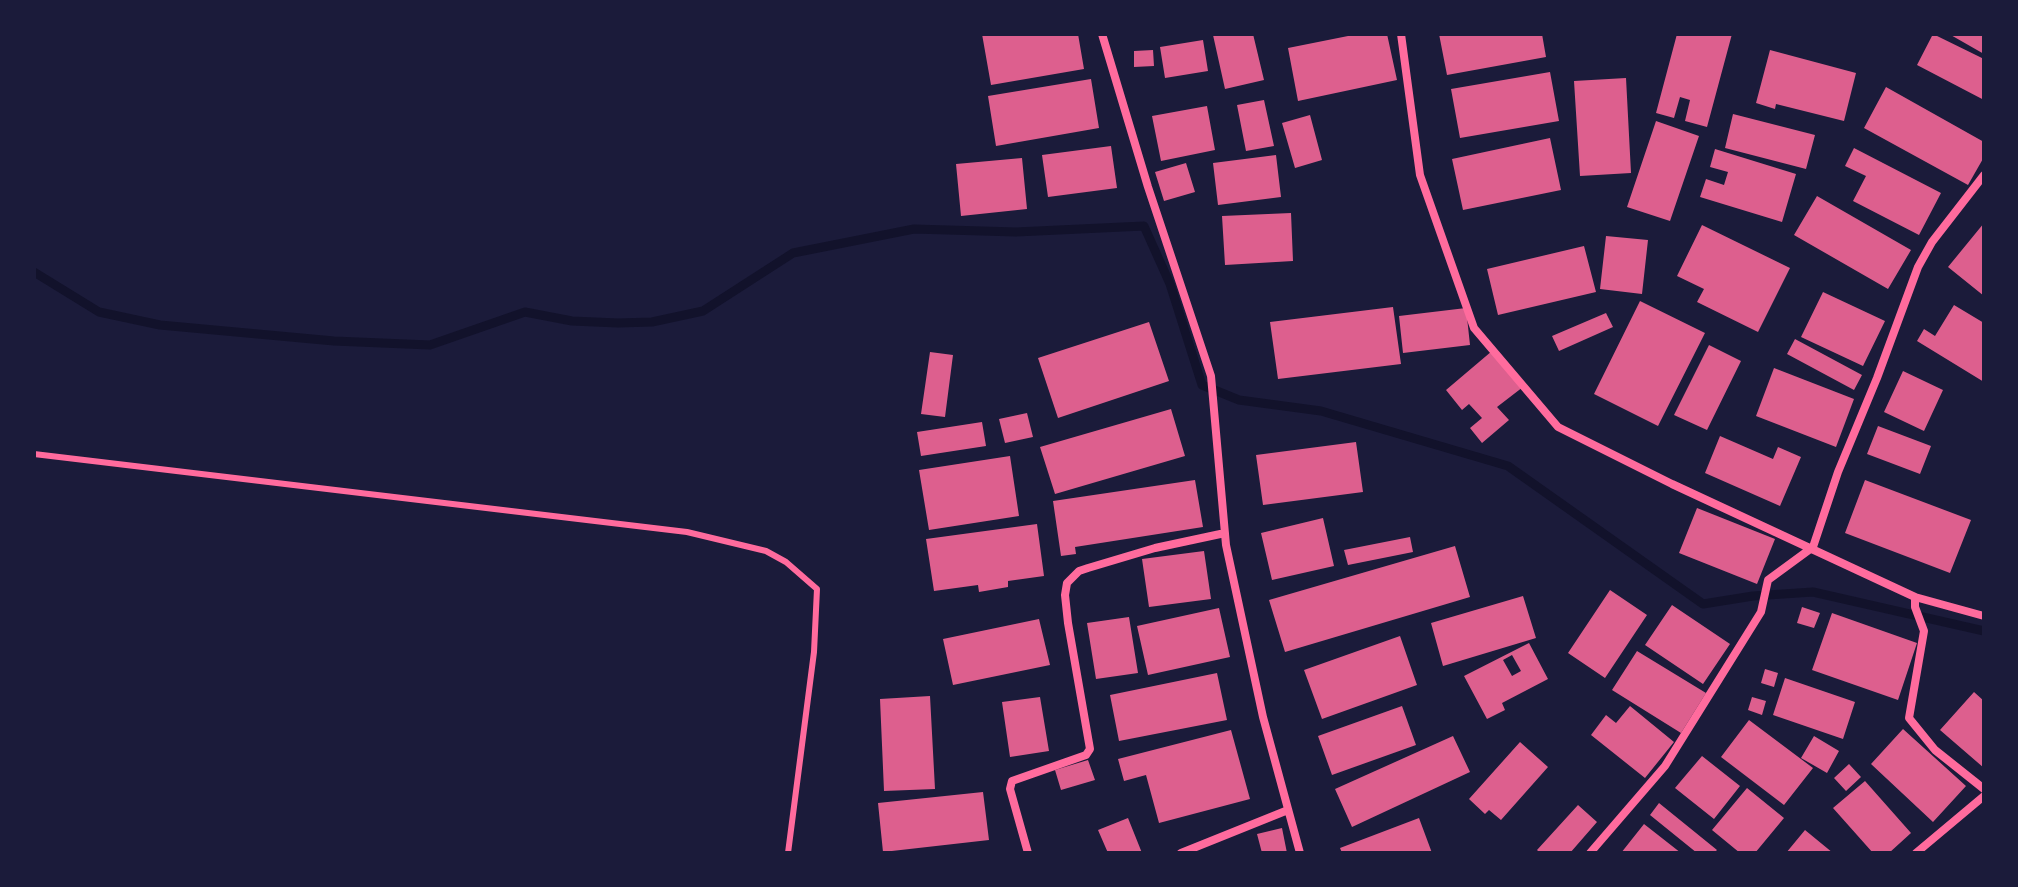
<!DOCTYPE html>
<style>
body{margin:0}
#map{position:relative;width:2018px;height:887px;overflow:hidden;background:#1b1b3a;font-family:"Asap Condensed",sans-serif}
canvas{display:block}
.frame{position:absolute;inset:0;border:36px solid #1b1b3a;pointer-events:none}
</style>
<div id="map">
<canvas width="2018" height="887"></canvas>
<div class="frame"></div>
</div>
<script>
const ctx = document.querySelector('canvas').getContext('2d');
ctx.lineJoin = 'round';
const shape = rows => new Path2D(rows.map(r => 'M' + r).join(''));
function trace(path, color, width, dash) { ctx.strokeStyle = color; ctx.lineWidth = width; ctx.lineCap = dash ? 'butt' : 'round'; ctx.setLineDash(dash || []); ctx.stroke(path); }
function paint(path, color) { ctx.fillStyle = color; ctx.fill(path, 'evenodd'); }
trace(shape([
 [34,272,99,312,160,325,334,341,430,345,525,312,572,321,618,323,652,322,703,311,793,253,914,229,1016,232,1144,226,1170,284,1202,385,1239,400,1321,411,1508,466,1703,604,1753,596,1813,592,1984,631]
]), '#12122b', 9);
paint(shape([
 [982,34,1078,34,1084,69,991,85],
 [1253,34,1264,80,1225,89,1213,35],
 [1358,34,1387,34,1397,80,1298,101,1288,48],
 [1439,34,1542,34,1546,57,1447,75],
 [1677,34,1732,34,1707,127,1685,121,1690,100,1680,97,1674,118,1656,113],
 [1933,34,1984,59,1984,100,1917,65],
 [1949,34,1984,34,1984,54],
 [1203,40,1208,71,1165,78,1160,47],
 [1153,50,1154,66,1134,67,1134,51],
 [1770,50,1856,73,1844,121,1776,104,1775,109,1756,103],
 [1550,72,1559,121,1460,138,1451,89],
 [1626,78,1631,173,1580,176,1574,81],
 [1091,79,1099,128,996,146,988,96],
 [1886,87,1984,142,1984,157,1968,185,1864,128],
 [1264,100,1274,146,1246,151,1237,105],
 [1207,106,1215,150,1161,161,1152,116],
 [1733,114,1815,135,1806,169,1725,148],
 [1310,115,1322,160,1295,168,1282,123],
 [1656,121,1699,136,1670,221,1627,207],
 [1550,138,1561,190,1463,210,1452,159],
 [1111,146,1117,188,1048,197,1042,155],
 [1854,148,1941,193,1919,235,1853,201,1866,176,1845,166],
 [1715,149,1796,174,1782,222,1700,197,1706,179,1724,185,1728,172,1710,167],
 [1276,155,1281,197,1218,205,1213,163],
 [1022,158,1027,209,961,216,956,164],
 [1186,163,1195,192,1164,201,1155,172],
 [1817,196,1911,250,1888,289,1794,235],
 [1291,213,1293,261,1225,265,1222,216],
 [1984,223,1984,296,1948,267],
 [1702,225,1790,268,1758,332,1697,302,1704,289,1677,276],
 [1606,236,1648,240,1642,294,1600,289],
 [1584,246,1596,292,1498,315,1487,269],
 [1823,292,1885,321,1863,366,1801,337],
 [1640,301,1705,333,1658,426,1594,394],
 [1954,305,1984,323,1984,382,1917,341,1924,329,1935,336],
 [1393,307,1401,364,1278,379,1270,322],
 [1466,308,1470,345,1403,353,1399,316],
 [1606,313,1613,327,1559,351,1552,336],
 [1149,322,1169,381,1058,418,1038,358],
 [1795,339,1862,375,1854,390,1787,354],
 [1709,345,1741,361,1707,430,1674,415],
 [1492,351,1523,387,1497,407,1509,420,1482,443,1470,428,1482,418,1469,404,1462,410,1446,390],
 [930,352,953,355,945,417,921,414],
 [1774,368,1854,399,1836,447,1756,416],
 [1903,371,1943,390,1924,431,1884,412],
 [1171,409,1185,456,1055,494,1040,447],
 [1027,413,1033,437,1005,443,999,419],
 [982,422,986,446,921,456,917,432],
 [1878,426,1931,446,1920,474,1867,454],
 [1720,436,1773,459,1778,447,1801,457,1780,506,1705,473],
 [1356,442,1363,492,1263,505,1256,455],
 [1010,456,1019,516,929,530,919,470],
 [1195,480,1203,527,1075,547,1076,554,1061,556,1053,501],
 [1865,480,1971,520,1950,573,1845,533],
 [1697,508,1775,539,1757,584,1679,553],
 [1323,518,1334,566,1272,580,1261,533],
 [1037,524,1044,576,1008,581,1008,587,979,592,978,585,934,591,926,539],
 [1410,537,1413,552,1348,565,1344,550],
 [1455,546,1470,597,1285,652,1269,600],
 [1204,551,1211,599,1149,607,1142,559],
 [1610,590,1647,615,1605,678,1568,653],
 [1523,596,1536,638,1443,666,1431,623],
 [1672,605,1730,644,1703,684,1645,645],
 [1802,607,1820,613,1814,628,1797,623],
 [1219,608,1230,657,1148,675,1137,626],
 [1832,613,1917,643,1898,700,1812,670],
 [1129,617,1138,673,1096,679,1087,623],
 [1039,619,1050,665,953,685,943,639],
 [1400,636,1417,685,1322,719,1304,670],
 [1529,643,1548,679,1502,703,1505,710,1487,719,1464,676],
 [1512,655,1521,671,1512,676,1503,660],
 [1637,651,1706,693,1681,733,1612,690],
 [1765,669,1778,673,1774,687,1761,683],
 [1217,673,1227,720,1119,741,1110,695],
 [1785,678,1855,702,1843,739,1773,715],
 [1974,692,1984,701,1984,768,1940,730],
 [930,696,935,789,884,791,880,699],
 [1040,697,1049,751,1010,757,1002,702],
 [1752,697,1766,701,1762,715,1748,710],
 [1402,706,1416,745,1332,775,1318,736],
 [1630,706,1674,742,1645,778,1591,735,1606,715,1616,723],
 [1749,720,1813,768,1784,805,1721,757],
 [1903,729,1966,786,1933,822,1871,764],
 [1231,730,1250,799,1159,823,1146,775,1124,781,1118,759],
 [1453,736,1470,772,1352,827,1335,789],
 [1814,736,1839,751,1827,773,1801,758],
 [1520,742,1548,767,1501,820,1489,810,1485,814,1469,799],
 [1702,756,1740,786,1714,819,1675,788],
 [1088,760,1095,780,1061,790,1055,770],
 [1849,764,1861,777,1846,791,1834,778],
 [1865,781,1911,833,1889,853,1873,853,1833,808],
 [1747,788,1784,818,1755,853,1740,853,1712,830],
 [983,792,989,840,883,852,878,803],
 [1659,803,1717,850,1714,853,1697,853,1650,815],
 [1578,805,1597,822,1570,853,1540,853,1537,850],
 [1128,818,1142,853,1108,853,1098,830],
 [1419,818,1432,853,1342,853,1340,848],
 [1644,824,1681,853,1621,853],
 [1282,828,1287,853,1262,853,1257,834],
 [1805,830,1833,853,1786,853]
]), '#dd5f8e');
trace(shape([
 [34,454,687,532,766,551,786,562,817,589,814,652,788,853]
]), '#ff6b9d', 6);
trace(shape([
 [1102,34,1148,187,1211,376,1226,545,1263,717,1300,853],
 [1401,34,1420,175,1474,328,1558,427,1672,484,1915,597,1984,616],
 [1915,597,1915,607,1924,631,1909,718,1935,750,1984,789],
 [1028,853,1010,789,1012,781,1086,755,1090,749,1068,623,1065,595,1067,583,1079,571,1088,568,1155,548,1225,533],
 [1181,853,1288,810],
 [1590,853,1665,766,1761,612,1768,580,1813,547,1838,472,1877,378,1918,267,1932,242,1984,175],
 [1916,853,1984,796]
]), '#ff6b9d', 8);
</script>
